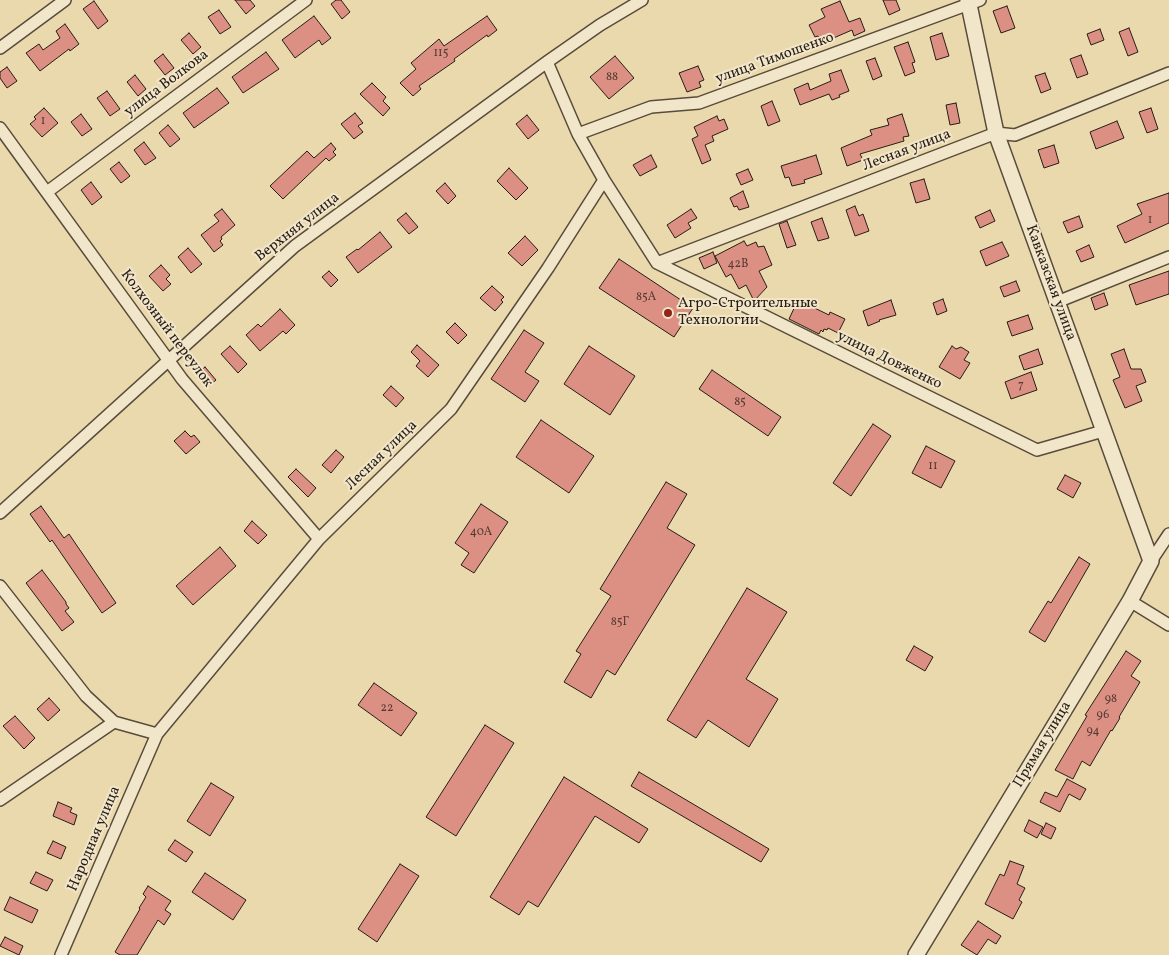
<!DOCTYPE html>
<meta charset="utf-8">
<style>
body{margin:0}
canvas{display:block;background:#ebd9ae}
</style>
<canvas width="1169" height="955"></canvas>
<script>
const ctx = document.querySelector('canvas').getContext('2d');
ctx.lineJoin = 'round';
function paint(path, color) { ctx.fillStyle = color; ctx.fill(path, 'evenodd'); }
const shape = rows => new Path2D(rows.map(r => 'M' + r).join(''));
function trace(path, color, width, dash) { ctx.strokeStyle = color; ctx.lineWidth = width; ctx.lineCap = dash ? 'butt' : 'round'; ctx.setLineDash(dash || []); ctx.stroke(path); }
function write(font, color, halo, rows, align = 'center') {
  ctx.font = font + ' Vollkorn,serif'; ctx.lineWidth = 4; ctx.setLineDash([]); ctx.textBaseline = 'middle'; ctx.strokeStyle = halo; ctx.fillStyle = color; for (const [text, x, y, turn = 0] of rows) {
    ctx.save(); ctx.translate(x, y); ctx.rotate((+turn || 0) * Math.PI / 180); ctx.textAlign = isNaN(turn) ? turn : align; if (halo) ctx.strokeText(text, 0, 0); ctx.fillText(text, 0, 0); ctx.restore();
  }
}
const building = shape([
 [235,0,250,0,255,6,246,14,235,0],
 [336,0,341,0,350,12,342,19,331,4,336,0],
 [883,0,896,0,900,10,889,15,883,0],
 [94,1,108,21,98,29,83,9,94,1],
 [840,1,849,22,860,18,865,31,854,36,852,30,822,43,818,36,815,37,809,25,825,17,821,9,840,1],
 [1007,6,1015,28,1001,33,993,11,1007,6],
 [219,10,231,27,220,34,208,17,219,10],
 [314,16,331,38,322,45,319,40,295,58,282,40,314,16],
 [487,16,497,30,488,37,487,35,454,59,455,61,419,86,421,89,413,96,400,83,416,69,411,63,439,39,444,46,487,16],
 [65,24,79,44,70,51,69,49,40,71,26,53,39,44,43,50,60,38,56,31,65,24],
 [1129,28,1138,52,1128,56,1119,32,1129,28],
 [1100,29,1104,40,1091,45,1087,34,1100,29],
 [189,33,201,47,193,54,181,40,189,33],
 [942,33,949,56,936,60,930,37,942,33],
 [908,42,915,62,912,63,915,72,905,76,894,47,908,42],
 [266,52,279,69,243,93,232,77,266,52],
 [163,54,174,68,165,75,154,61,163,54],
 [1081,55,1088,74,1077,78,1070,59,1081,55],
 [615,56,634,78,609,99,590,77,615,56],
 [875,58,882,76,873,80,866,61,875,58],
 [698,66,704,80,699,82,701,87,687,92,679,73,698,66],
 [7,67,17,81,7,88,0,78,0,72,7,67],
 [841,70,849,91,839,95,840,97,832,100,829,94,800,105,794,89,808,83,810,90,831,81,829,74,841,70],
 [1045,73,1051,89,1041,93,1035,76,1045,73],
 [135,75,146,89,138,96,127,82,135,75],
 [372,83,386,97,383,101,390,108,383,116,360,94,372,83],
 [217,88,229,103,194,128,183,113,217,88],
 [107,91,120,109,110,116,97,98,107,91],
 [772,101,780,121,768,126,761,106,772,101],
 [956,103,960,123,950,125,946,105,956,103],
 [44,108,58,123,42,137,30,124,36,119,34,117,44,108],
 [1151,108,1158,129,1147,133,1139,112,1151,108],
 [355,113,363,123,358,126,363,132,354,139,341,124,355,113],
 [81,114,92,129,82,136,71,122,81,114],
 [902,114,909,136,903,137,904,141,860,154,863,160,847,166,841,148,872,135,870,130,889,125,887,119,902,114],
 [527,115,539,130,528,139,516,124,527,115],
 [717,116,719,121,724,119,728,129,712,136,714,141,705,145,711,160,702,164,692,139,698,136,694,127,717,116],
 [1117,121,1124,138,1096,149,1090,132,1117,121],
 [168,125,180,139,170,147,159,133,168,125],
 [144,142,156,158,145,165,134,150,144,142],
 [331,143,336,149,333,152,336,155,329,161,326,158,283,199,270,186,307,151,314,158,331,143],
 [1054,145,1059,163,1044,168,1038,150,1054,145],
 [651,155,657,167,640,176,633,165,651,155],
 [816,155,822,174,804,180,805,183,792,186,789,177,785,178,781,166,816,155],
 [119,162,130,176,121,183,110,169,119,162],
 [509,168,528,188,516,200,497,181,509,168],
 [748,169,753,180,741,185,736,174,748,169],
 [924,179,930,199,916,203,910,183,924,179],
 [91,182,102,197,92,205,81,190,91,182],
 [445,183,456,196,448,204,436,191,445,183],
 [743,191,749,207,739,210,737,206,734,207,730,198,743,191],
 [1169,193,1169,223,1125,243,1117,226,1142,214,1137,204,1169,193],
 [855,206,859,216,863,214,869,231,855,236,846,210,855,206],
 [222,209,235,225,221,237,222,239,220,241,223,245,214,252,201,235,219,221,214,215,222,209],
 [691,209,697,218,688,223,691,228,675,238,667,225,691,209],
 [990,210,995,221,980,228,975,217,990,210],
 [406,213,418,227,409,234,397,220,406,213],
 [1079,216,1083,227,1068,233,1063,222,1079,216],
 [822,218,829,238,818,241,811,222,822,218],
 [787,221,796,245,787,248,779,224,787,221],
 [380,232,392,247,358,273,346,257,357,249,358,250,380,232],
 [525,236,538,250,522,266,508,253,525,236],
 [744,241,747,246,756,242,758,247,764,246,772,265,759,271,767,287,754,301,746,285,739,289,731,274,726,277,715,256,744,241],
 [1002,242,1009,256,986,266,980,251,1002,242],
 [1089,245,1094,257,1081,262,1076,251,1089,245],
 [188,248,202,264,191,273,178,257,188,248],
 [713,252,717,263,704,269,699,258,713,252],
 [619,259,693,308,674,337,599,288,619,259],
 [161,265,170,275,166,279,171,284,163,291,149,276,161,265],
 [329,271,338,280,331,287,322,277,329,271],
 [1169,271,1169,294,1136,305,1129,285,1169,271],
 [1016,281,1020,291,1004,297,1000,287,1016,281],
 [492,286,504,297,501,300,503,302,495,311,480,298,492,286],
 [1104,293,1108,305,1095,310,1091,298,1104,293],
 [943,299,947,311,937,315,933,303,943,299],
 [798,300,829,315,830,312,845,319,838,333,828,328,827,330,824,329,823,332,821,330,819,334,789,319,798,300],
 [891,300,896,315,879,320,880,321,868,326,863,311,891,300],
 [280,309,295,325,286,334,283,331,260,351,246,335,258,324,261,327,280,309],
 [1028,315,1033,329,1012,336,1007,322,1028,315],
 [455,323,467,335,458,344,446,332,455,323],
 [524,330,544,343,525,372,539,381,525,402,491,379,524,330],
 [417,345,439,365,428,377,416,366,420,361,411,352,417,345],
 [230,346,247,364,238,373,221,354,230,346],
 [589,346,635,376,610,415,564,384,589,346],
 [952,346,956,349,961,347,969,352,964,360,970,363,960,379,939,367,952,346],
 [1038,349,1043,364,1024,370,1019,356,1038,349],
 [1124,349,1131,369,1141,369,1146,382,1136,386,1142,401,1125,408,1113,380,1120,377,1111,354,1124,349],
 [205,367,216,380,209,386,198,373,205,367],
 [712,370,781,417,768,436,699,389,712,370],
 [1031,372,1037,390,1011,399,1005,382,1031,372],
 [391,386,404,398,396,407,383,395,391,386],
 [541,420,594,456,569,493,516,457,541,420],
 [873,424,891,436,851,496,833,483,873,424],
 [185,431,191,437,194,435,200,442,186,454,174,441,185,431],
 [926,446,955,461,941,488,912,473,926,446],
 [336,450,344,457,331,473,322,465,336,450],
 [296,469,316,488,308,497,288,477,296,469],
 [1065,475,1081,483,1073,498,1057,489,1065,475],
 [666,482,687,494,667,528,695,545,615,675,607,670,591,698,564,682,581,654,576,651,611,596,600,589,666,482],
 [481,504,508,522,474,573,461,565,469,553,455,543,481,504],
 [41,506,64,538,69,534,116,603,102,613,52,540,50,542,30,514,41,506],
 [252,521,267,535,258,544,244,531,252,521],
 [220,547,236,566,193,605,176,586,220,547],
 [1079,557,1090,564,1045,642,1029,632,1048,601,1051,603,1079,557],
 [42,570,66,602,66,604,69,608,65,611,74,622,62,631,26,583,42,570],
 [747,588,787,612,746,679,778,699,749,747,708,720,696,738,667,720,747,588],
 [914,646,933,657,925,671,906,660,914,646],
 [1126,651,1141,661,1131,676,1140,682,1119,717,1120,718,1112,731,1111,730,1090,766,1082,761,1073,779,1055,770,1087,716,1085,715,1126,651],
 [374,683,417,713,401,736,358,705,374,683],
 [49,698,60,710,48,721,37,709,49,698],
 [15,716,35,738,24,749,3,726,15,716],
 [485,725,514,743,456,836,426,817,485,725],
 [639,772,769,849,761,862,631,786,639,772],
 [564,777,648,829,639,843,595,816,538,907,528,901,519,915,490,897,564,777],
 [1067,779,1086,789,1080,800,1069,794,1060,812,1040,802,1045,792,1057,797,1067,779],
 [211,783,234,797,210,836,187,821,211,783],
 [58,802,72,808,70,812,77,815,74,825,53,816,58,802],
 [1029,820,1043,827,1037,838,1024,831,1029,820],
 [1046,823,1056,828,1051,839,1041,834,1046,823],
 [175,840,193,852,186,862,168,850,175,840],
 [53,841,66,847,61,859,47,853,53,841],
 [1010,861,1024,866,1017,884,1025,888,1019,900,1022,902,1013,919,985,904,1000,874,1004,876,1010,861],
 [400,864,419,876,377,942,358,929,400,864],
 [36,872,53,880,47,891,30,883,36,872],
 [205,873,246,900,233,920,192,892,205,873],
 [148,886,171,901,165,910,171,914,164,925,158,920,137,955,120,955,115,952,140,909,139,908,146,897,143,894,148,886],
 [10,897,38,910,32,923,4,910,10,897],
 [978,921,1001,936,996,944,988,939,977,955,961,945,978,921],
 [5,937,23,946,19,955,0,946,5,937]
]);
paint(building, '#dc9084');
trace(building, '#271d15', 1);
const minor = shape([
 [0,48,65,0],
 [547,62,578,134,604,180,657,263,1037,450,1103,431],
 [0,128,182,379,319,539],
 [578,134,651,107,699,103,980,0],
 [47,192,306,0],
 [657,263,996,133,1015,135,1169,73],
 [1057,302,1169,257],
 [0,513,295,246,547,62,600,25,642,0],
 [1151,561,1169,534],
 [0,586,86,696,114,722,157,734],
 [1130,601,1169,625],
 [0,800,114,722],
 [61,955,157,734,319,539,451,409,548,268,604,180]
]);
const tertiary = shape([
 [916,955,1130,601,1151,561,996,133,968,0]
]);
trace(minor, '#584c3b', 14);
trace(tertiary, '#584c3b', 18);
trace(minor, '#f2e6ca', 11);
trace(tertiary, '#f2e6ca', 15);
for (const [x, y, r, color] of [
 [668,313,5,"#8f2418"]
]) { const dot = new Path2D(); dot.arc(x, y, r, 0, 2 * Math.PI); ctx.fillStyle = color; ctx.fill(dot); trace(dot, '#f2e6ca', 2); }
write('12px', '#543a31', null, [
 ["115",441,54],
 ["88",612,78],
 ["1",43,122],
 ["1",1150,221],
 ["42В",738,265],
 ["85А",646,298],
 ["7",1021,386],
 ["85",740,403],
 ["11",933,467],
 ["40А",481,533],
 ["85Г",620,623],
 ["98",1111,700],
 ["22",387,709],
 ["96",1103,716],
 ["94",1093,732]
]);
write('15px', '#271d15', '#f2e6ca', [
 ["улица Тимошенко",775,59,-20],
 ["улица Волкова",167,84,-37],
 ["Лесная улица",907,151,-21],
 ["Верхняя улица",298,228,-38],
 ["Кавказская улица",1050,283,70],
 ["Колхозный переулок",166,329,53],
 ["улица Довженко",889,361,26],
 ["Лесная улица",382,456,-44],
 ["Прямая улица",1043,745,-59],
 ["Народная улица",95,839,-67]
]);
write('15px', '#271d15', '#f2e6ca', [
 ["Агро-Строительные",678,304],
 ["Технологии",678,321]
], 'left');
</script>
